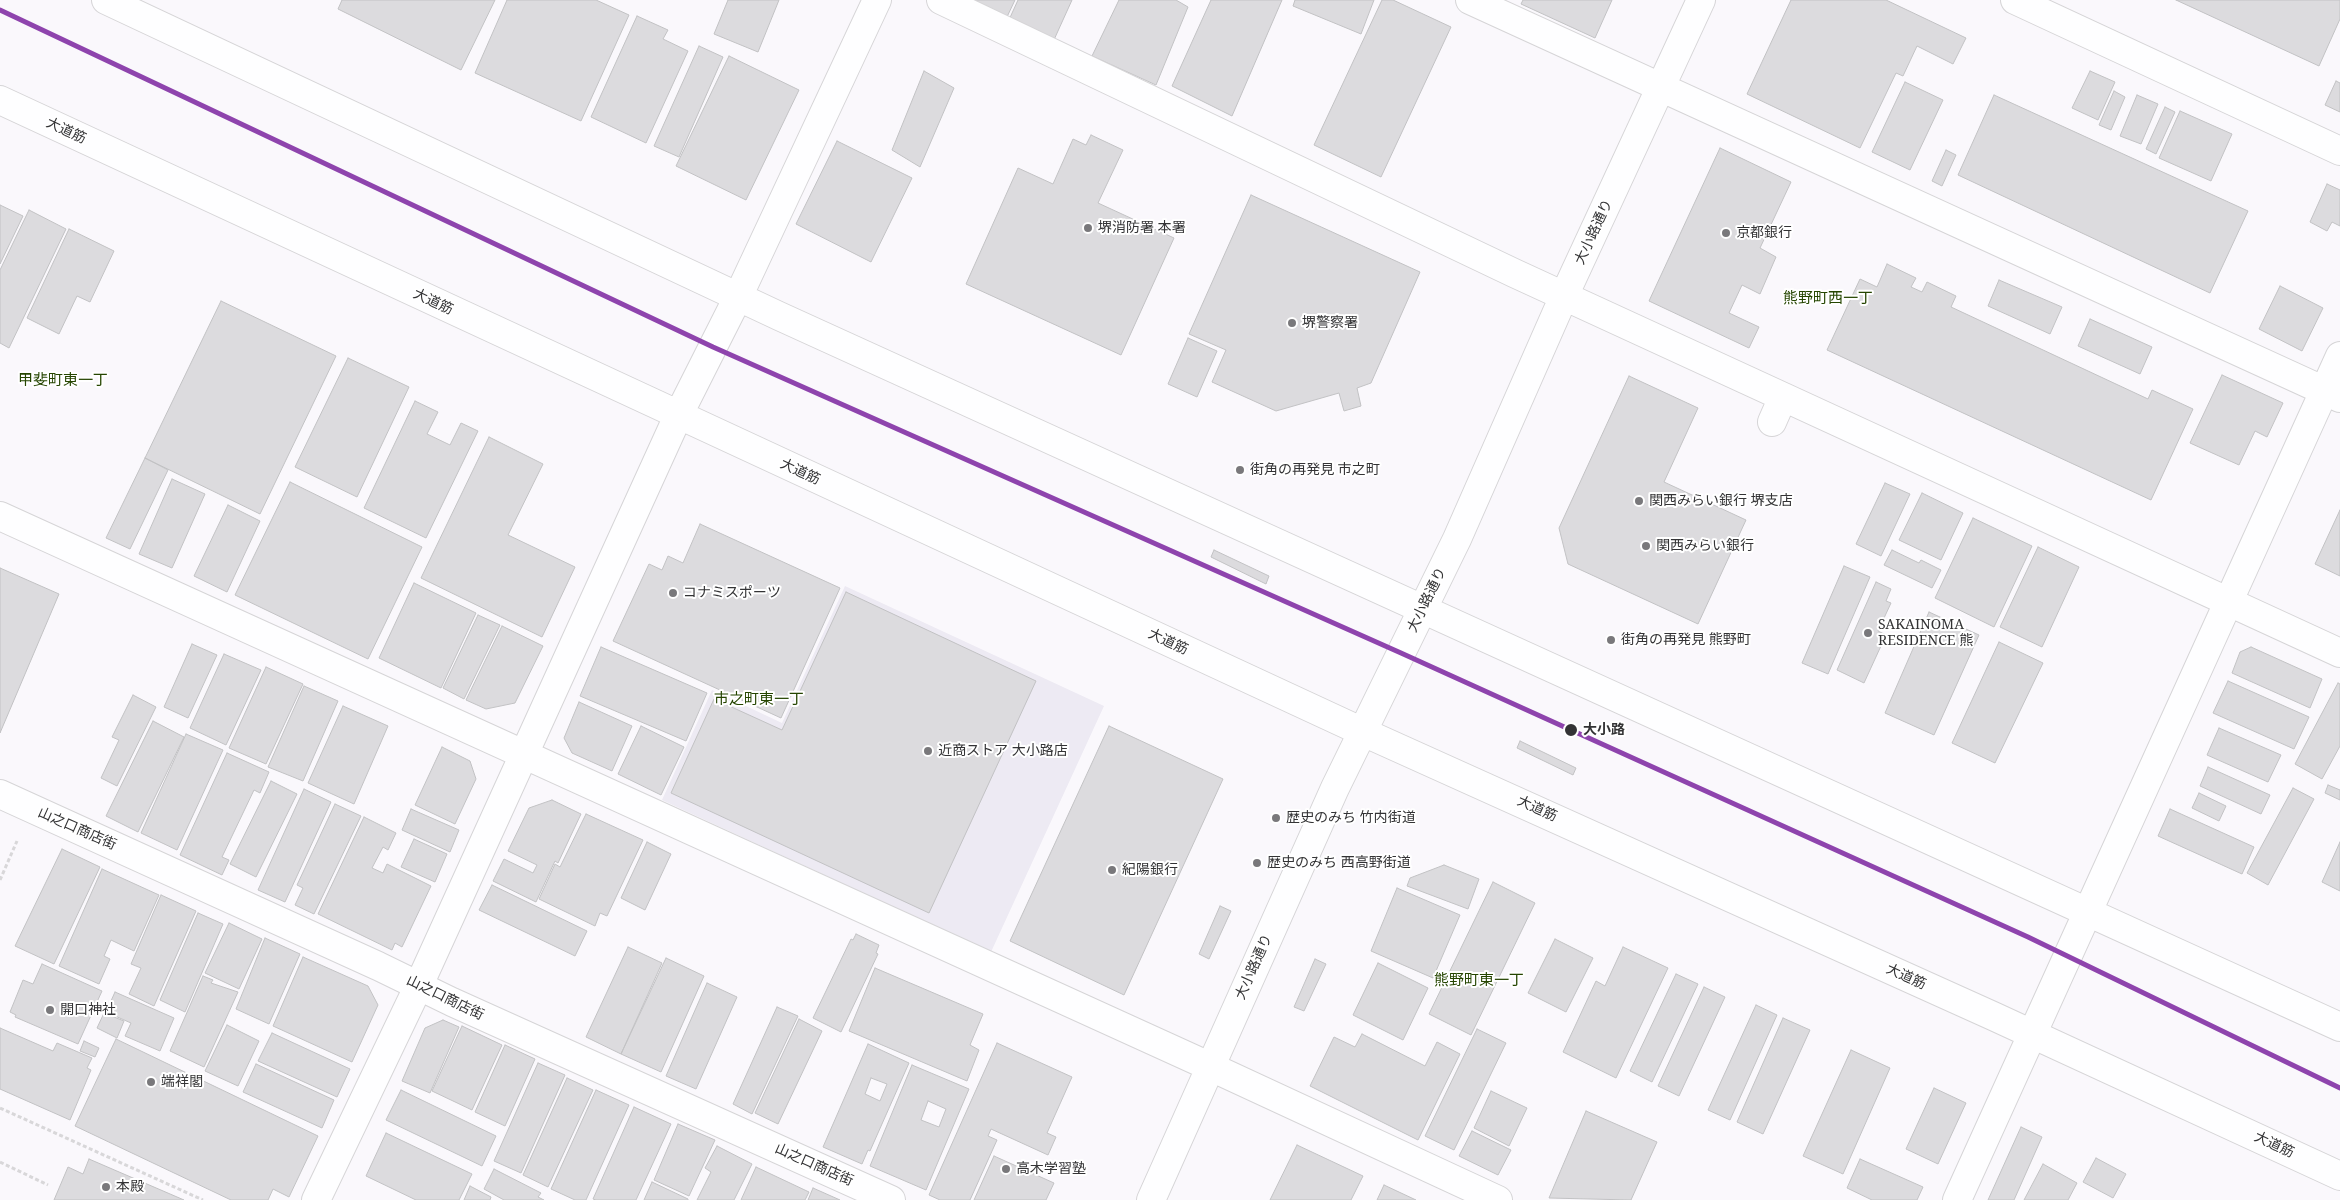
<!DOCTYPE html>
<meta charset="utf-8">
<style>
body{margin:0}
canvas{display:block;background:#faf8fc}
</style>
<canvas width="2340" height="1200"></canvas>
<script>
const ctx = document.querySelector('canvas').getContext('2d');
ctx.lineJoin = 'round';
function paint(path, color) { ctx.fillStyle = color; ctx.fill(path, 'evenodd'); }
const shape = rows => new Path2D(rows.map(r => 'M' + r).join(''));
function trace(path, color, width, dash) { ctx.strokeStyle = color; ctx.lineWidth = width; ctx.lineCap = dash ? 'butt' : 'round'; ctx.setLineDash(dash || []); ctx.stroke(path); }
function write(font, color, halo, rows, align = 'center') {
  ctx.font = font + ' "Noto Serif","Noto Sans JP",serif'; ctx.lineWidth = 4; ctx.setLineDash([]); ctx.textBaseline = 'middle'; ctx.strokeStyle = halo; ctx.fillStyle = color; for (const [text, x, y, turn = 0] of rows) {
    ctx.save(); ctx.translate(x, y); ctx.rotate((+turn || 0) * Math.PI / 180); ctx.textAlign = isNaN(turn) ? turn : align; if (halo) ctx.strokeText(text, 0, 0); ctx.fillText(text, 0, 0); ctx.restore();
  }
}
paint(shape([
 [845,586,1104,706,991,952,662,800,712,690,782,723]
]), '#edeaf3');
const building = shape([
 [342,0,495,0,461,70,338,9,342,0],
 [507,0,596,0,629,15,581,121,475,73,507,0],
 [728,0,779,0,758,52,714,34,728,0],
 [967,0,1015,0,1006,19,967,0],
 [1018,0,1072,0,1053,42,1008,22,1018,0],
 [1119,0,1176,0,1188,7,1156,85,1092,56,1119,0],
 [1211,0,1282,0,1232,116,1172,86,1211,0],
 [1295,0,1374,0,1361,34,1293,6,1295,0],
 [1382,0,1393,0,1451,27,1381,177,1314,145,1382,0],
 [1523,0,1612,0,1595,38,1521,4,1523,0],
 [1791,0,1886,0,1966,38,1953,64,1917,46,1903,76,1896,73,1860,148,1747,94,1791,0],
 [2176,0,2340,0,2340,19,2319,66,2176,0],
 [637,16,668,30,663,39,688,51,646,143,591,117,637,16],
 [699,46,723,57,679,157,654,146,699,46],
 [729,56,799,90,746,200,676,166,729,56],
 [924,71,954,88,920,167,892,150,924,71],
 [2090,71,2115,82,2098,120,2072,108,2090,71],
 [2336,81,2340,83,2340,112,2325,105,2336,81],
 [1905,82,1943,100,1910,170,1872,152,1905,82],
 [2114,91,2125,97,2111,130,2099,125,2114,91],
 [1994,95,2248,211,2210,293,1958,175,1994,95],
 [2137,95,2158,104,2141,144,2120,136,2137,95],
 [2165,107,2175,112,2156,154,2146,149,2165,107],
 [2180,111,2232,134,2211,181,2159,158,2180,111],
 [1091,135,1123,150,1098,203,1174,238,1121,355,966,284,1018,168,1053,184,1073,139,1086,145,1091,135],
 [837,141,912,178,871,262,796,224,837,141],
 [1720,148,1791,182,1760,248,1776,257,1760,294,1742,285,1729,313,1759,327,1749,348,1649,301,1720,148],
 [1946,150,1956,155,1942,186,1932,181,1946,150],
 [2327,184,2340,190,2340,226,2332,222,2327,231,2310,222,2327,184],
 [1251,195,1420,272,1371,383,1357,388,1361,406,1344,411,1339,393,1276,411,1212,382,1226,350,1189,334,1251,195],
 [0,205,23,216,0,264,0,205],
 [29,210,66,229,9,348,0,343,0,270,29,210],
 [69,229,114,251,90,302,77,296,59,334,27,318,69,229],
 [1887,264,1916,278,1911,287,1922,292,1927,282,1956,296,1951,307,2148,399,2152,390,2193,409,2151,500,1827,350,1860,279,1877,287,1887,264],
 [1999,280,2062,307,2050,334,1988,306,1999,280],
 [2280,286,2323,308,2302,351,2259,329,2280,286],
 [221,301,336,356,260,514,145,458,221,301],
 [2090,319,2152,347,2140,374,2078,346,2090,319],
 [1188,338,1217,351,1197,397,1168,384,1188,338],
 [348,358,409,387,357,497,295,467,348,358],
 [2222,375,2283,403,2267,437,2255,431,2239,465,2190,443,2222,375],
 [1629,376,1698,408,1664,482,1746,520,1698,624,1568,564,1559,528,1629,376],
 [415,401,438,412,427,434,450,445,461,423,478,431,426,538,364,508,415,401],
 [489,437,543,464,508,535,575,567,542,637,421,578,489,437],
 [145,458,168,470,130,549,106,538,145,458],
 [172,479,205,494,172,568,139,554,172,479],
 [290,482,422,547,368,659,235,595,290,482],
 [1885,483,1910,494,1881,556,1856,544,1885,483],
 [1922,493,1963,513,1941,560,1899,540,1922,493],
 [228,505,260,521,227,592,194,576,228,505],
 [2340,510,2340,576,2315,564,2340,510],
 [1973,518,2032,546,1994,627,1935,598,1973,518],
 [700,524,840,588,781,718,613,641,649,564,662,570,668,556,683,563,700,524],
 [2038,547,2079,567,2042,647,2000,627,2038,547],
 [1214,550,1269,576,1266,584,1211,557,1214,550],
 [1892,550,1919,563,1921,560,1941,570,1932,588,1884,565,1892,550],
 [1844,566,1870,577,1828,674,1802,663,1844,566],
 [0,568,59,594,0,733,0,568],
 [1876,582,1891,589,1886,601,1891,603,1878,631,1886,635,1864,683,1837,670,1876,582],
 [414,583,476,613,441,688,379,658,414,583],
 [846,592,1036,681,929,913,671,793,714,699,782,730,846,592],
 [1929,612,1979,635,1934,735,1885,713,1929,612],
 [478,615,500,625,464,699,443,688,478,615],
 [502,626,543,646,515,703,486,709,466,700,502,626],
 [1999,642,2043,663,1995,763,1952,743,1999,642],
 [192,644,217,655,188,718,164,707,192,644],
 [601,647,707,693,686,741,580,696,601,647],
 [2251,647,2322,679,2310,708,2232,673,2240,652,2251,647],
 [224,654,261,670,226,745,190,728,224,654],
 [266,667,303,684,266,764,229,748,266,667],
 [2228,681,2309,717,2294,749,2213,713,2228,681],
 [2338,683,2340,684,2340,746,2322,779,2295,764,2338,683],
 [304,686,338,701,303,781,268,767,304,686],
 [133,695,156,707,117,786,101,778,119,740,112,737,133,695],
 [579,702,632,726,612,771,572,753,564,738,579,702],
 [343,706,388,726,354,804,308,783,343,706],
 [153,721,184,737,138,832,106,816,153,721],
 [641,726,684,747,661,795,618,774,641,726],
 [1109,726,1223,779,1124,995,1010,941,1109,726],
 [2219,728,2281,755,2268,782,2207,755,2219,728],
 [186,734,223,750,177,850,141,833,186,734],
 [1520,741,1576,768,1573,775,1517,748,1520,741],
 [442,747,470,761,476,779,455,824,415,805,442,747],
 [227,753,269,772,260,793,254,790,222,857,229,860,222,875,180,855,227,753],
 [2208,767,2270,795,2261,814,2200,786,2208,767],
 [271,781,297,794,256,877,230,864,271,781],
 [2328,785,2340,790,2340,800,2325,793,2328,785],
 [2293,788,2314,799,2268,885,2247,873,2293,788],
 [304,789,331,802,285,902,258,890,304,789],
 [2199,793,2226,806,2219,821,2192,808,2199,793],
 [552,800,581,814,558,863,555,861,536,902,493,881,504,859,533,873,537,865,508,851,529,808,552,800],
 [335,804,361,816,314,914,295,905,303,888,297,885,335,804],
 [411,809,459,830,450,852,402,830,411,809],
 [2170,809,2254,847,2242,874,2158,836,2170,809],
 [586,814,643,840,607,916,600,913,595,926,539,899,555,864,560,867,586,814],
 [364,817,396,833,388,850,383,847,372,868,383,873,387,864,431,886,402,947,395,943,392,950,318,914,364,817],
 [414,839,447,854,435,882,401,867,414,839],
 [647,842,671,854,645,910,621,898,647,842],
 [2340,842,2340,891,2322,882,2340,842],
 [62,849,100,867,54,964,15,946,62,849],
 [1444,865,1479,879,1468,909,1407,886,1410,878,1444,865],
 [102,869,159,895,134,951,111,940,104,956,110,959,99,984,59,966,102,869],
 [1493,882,1535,903,1471,1035,1429,1014,1493,882],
 [492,885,587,931,575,956,479,910,492,885],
 [1397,888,1460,915,1433,978,1371,951,1397,888],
 [161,895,196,911,154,1006,129,994,141,968,131,964,161,895],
 [1220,906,1231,911,1209,959,1199,954,1220,906],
 [198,913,223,924,185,1012,160,1000,198,913],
 [229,923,262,939,239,989,205,973,229,923],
 [856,934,879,945,876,953,878,954,841,1032,813,1018,851,939,853,940,856,934],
 [265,938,300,954,269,1024,236,1009,265,938],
 [1555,939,1593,958,1566,1012,1528,993,1555,939],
 [628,947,662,963,621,1054,586,1037,628,947],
 [1623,947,1668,968,1616,1078,1563,1052,1596,981,1605,986,1623,947],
 [303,957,368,986,378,1005,352,1062,273,1026,303,957],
 [666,958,704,976,661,1072,621,1054,666,958],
 [1315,959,1326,964,1304,1011,1294,1007,1315,959],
 [1378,963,1428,988,1403,1040,1353,1015,1378,963],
 [42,964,102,991,78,1044,15,1017,16,1015,10,1012,23,980,33,984,42,964],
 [875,968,983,1014,970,1045,979,1050,967,1081,849,1031,875,968],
 [1676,974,1698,984,1652,1082,1630,1071,1676,974],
 [203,976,213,980,211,983,238,992,204,1067,170,1051,203,976],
 [707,983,737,997,696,1089,666,1076,707,983],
 [1704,987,1725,997,1679,1096,1658,1086,1704,987],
 [115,992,174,1018,160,1051,125,1036,131,1023,106,1012,115,992],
 [1756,1005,1777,1015,1730,1120,1708,1110,1756,1005],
 [777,1007,798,1016,752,1114,733,1104,777,1007],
 [104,1013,124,1021,117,1038,97,1028,104,1013],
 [1783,1018,1810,1030,1763,1134,1737,1122,1783,1018],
 [799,1019,822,1031,778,1124,755,1113,799,1019],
 [443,1020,459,1027,430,1093,402,1081,425,1028,443,1020],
 [227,1025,259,1041,238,1086,205,1071,227,1025],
 [462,1026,502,1045,472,1110,432,1091,462,1026],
 [0,1028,53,1051,57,1043,92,1058,87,1068,91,1070,70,1120,0,1089,0,1028],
 [1477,1029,1506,1043,1454,1150,1425,1136,1477,1029],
 [272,1033,350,1069,337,1097,258,1061,272,1033],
 [1362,1034,1425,1066,1437,1042,1460,1054,1418,1140,1310,1086,1334,1037,1355,1047,1362,1034],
 [116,1039,318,1136,289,1197,273,1189,268,1200,231,1200,75,1126,116,1039],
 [84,1041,99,1048,95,1057,80,1051,84,1041],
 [997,1043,1072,1077,1047,1133,1056,1137,1048,1155,991,1129,988,1136,997,1140,970,1200,940,1200,929,1195,997,1043],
 [868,1044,909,1063,870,1151,868,1150,862,1164,823,1147,868,1044],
 [871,1078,887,1084,880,1101,865,1094,871,1078],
 [505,1045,535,1059,505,1126,475,1112,505,1045],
 [1851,1050,1890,1068,1843,1174,1803,1156,1851,1050],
 [538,1063,565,1075,521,1173,494,1161,538,1063],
 [256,1064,334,1100,322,1128,243,1092,256,1064],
 [912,1065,969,1089,926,1190,870,1166,912,1065],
 [928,1101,946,1109,939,1127,921,1120,928,1101],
 [567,1078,593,1090,548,1187,523,1175,567,1078],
 [1934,1088,1966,1103,1938,1164,1906,1149,1934,1088],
 [401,1090,496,1136,482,1166,386,1120,401,1090],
 [596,1090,629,1105,586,1200,575,1200,551,1189,596,1090],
 [1491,1091,1527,1108,1509,1146,1474,1128,1491,1091],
 [634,1107,671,1124,636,1200,596,1200,593,1199,634,1107],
 [1586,1111,1657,1142,1631,1200,1549,1198,1586,1111],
 [678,1124,715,1140,689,1196,654,1180,678,1124],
 [2021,1127,2042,1137,2014,1200,1988,1200,2021,1127],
 [1472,1131,1511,1150,1498,1175,1459,1156,1472,1131],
 [386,1133,472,1174,459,1200,416,1200,366,1176,386,1133],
 [1297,1145,1363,1176,1351,1200,1270,1200,1297,1145],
 [717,1146,752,1164,734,1200,697,1200,711,1172,705,1168,717,1146],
 [994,1156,1054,1183,1046,1200,974,1200,994,1156],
 [2096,1158,2126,1174,2113,1198,2083,1182,2096,1158],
 [89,1159,184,1200,54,1200,68,1167,83,1174,89,1159],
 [1860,1159,1923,1187,1917,1200,1872,1200,1847,1188,1860,1159],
 [2043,1164,2077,1183,2068,1200,2024,1200,2043,1164],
 [756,1167,809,1192,805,1200,741,1200,756,1167],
 [494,1169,541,1193,538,1197,544,1200,504,1200,484,1189,494,1169],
 [652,1182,688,1199,688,1200,644,1200,652,1182],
 [1384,1185,1416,1200,1377,1200,1384,1185],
 [470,1186,491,1197,490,1200,464,1200,470,1186],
 [813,1188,840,1200,808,1200,813,1188]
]);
paint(building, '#dcdbde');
trace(building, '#c2c2c4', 1);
const minor = shape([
 [106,0,779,316,2340,1027],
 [941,0,1514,273,2340,653],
 [1470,0,2340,398],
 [2015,0,2340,151],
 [0,100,1363,732,1993,1016,2340,1176],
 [1772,422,1783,397],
 [0,516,1211,1067,1498,1200],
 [0,794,378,966,452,1002,891,1200],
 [316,1200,419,985,678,416,738,297,877,0],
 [1151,1200,1335,788,1457,539,1564,296,1701,0],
 [1957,1200,2340,356]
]);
trace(minor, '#d6d5d7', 30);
trace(shape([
 [0,880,17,841],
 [0,1108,203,1200],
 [0,1162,48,1185]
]), '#d8d7d9', 3, [4, 2.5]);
trace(minor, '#fefeff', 28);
trace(shape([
 [0,10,713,347,1401,653,2028,937,2340,1088]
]), '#8e44ad', 5);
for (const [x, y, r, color] of [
 [1088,228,5,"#79787b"],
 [1726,233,5,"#79787b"],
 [1292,323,5,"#79787b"],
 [1240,470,5,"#79787b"],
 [1639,501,5,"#79787b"],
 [1646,546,5,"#79787b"],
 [673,593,5,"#79787b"],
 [1868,633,5,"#79787b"],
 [1611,640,5,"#79787b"],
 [1571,730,7,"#333335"],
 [928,751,5,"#79787b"],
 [1276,818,5,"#79787b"],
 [1257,863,5,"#79787b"],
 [1112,870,5,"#79787b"],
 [50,1010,5,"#79787b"],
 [151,1082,5,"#79787b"],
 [1006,1169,5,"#79787b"],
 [106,1187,5,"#79787b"]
]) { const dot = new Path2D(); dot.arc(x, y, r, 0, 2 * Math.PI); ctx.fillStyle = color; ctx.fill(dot); trace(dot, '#fff', 2); }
write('14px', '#333335', '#fff', [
 ["大道筋",66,131,25],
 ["大小路通り",1594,232,-65],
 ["大道筋",433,302,25],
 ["大道筋",800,472,25],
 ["大小路通り",1427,600,-64],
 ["大道筋",1168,642,25],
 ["大道筋",1537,809,24],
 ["山之口商店街",77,829,24],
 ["大小路通り",1254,967,-66],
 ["大道筋",1906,977,24],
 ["山之口商店街",445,998,26],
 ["大道筋",2274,1145,25],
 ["山之口商店街",814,1165,24]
]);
write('14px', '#333335', '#fff', [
 ["堺消防署 本署",1098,228],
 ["京都銀行",1736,233],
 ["堺警察署",1302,323],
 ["街角の再発見 市之町",1250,470],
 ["関西みらい銀行 堺支店",1649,501],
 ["関西みらい銀行",1656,546],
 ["コナミスポーツ",683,593],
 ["SAKAINOMA",1878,625],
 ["RESIDENCE 熊",1878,641],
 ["街角の再発見 熊野町",1621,640],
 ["近商ストア 大小路店",938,751],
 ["歴史のみち 竹内街道",1286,818],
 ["歴史のみち 西高野街道",1267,863],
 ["紀陽銀行",1122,870],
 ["開口神社",60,1010],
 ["端祥閣",161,1082],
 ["高木学習塾",1016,1169],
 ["本殿",116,1187]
], 'left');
write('bold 14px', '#333335', '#fff', [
 ["大小路",1583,730]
], 'left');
write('15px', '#254500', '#fff', [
 ["熊野町西一丁",1828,299],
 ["甲斐町東一丁",63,381],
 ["市之町東一丁",759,700],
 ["熊野町東一丁",1479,981]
]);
</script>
